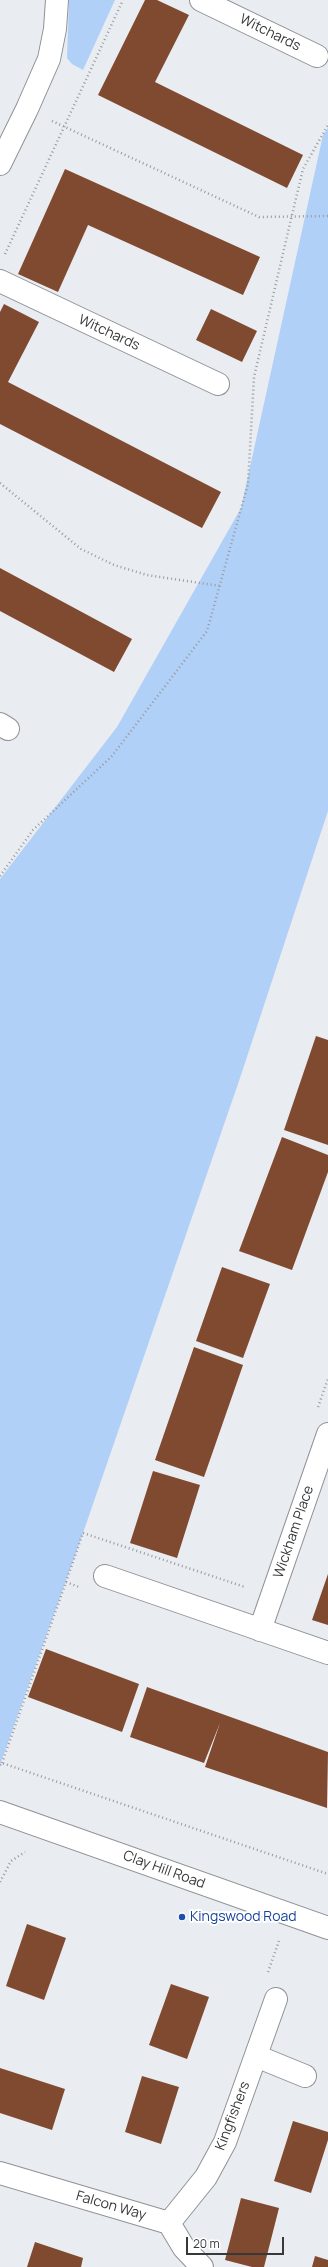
<!DOCTYPE html>
<style>
body{margin:0}
#map{position:relative;width:328px;height:2267px;overflow:hidden;background:#e9ecf0;font-family:Manrope,sans-serif}
canvas{display:block}
.scale{position:absolute;left:186px;top:2237px;width:98px;height:18px;box-sizing:border-box;border:2px solid #37383a;border-top:0;padding-left:5px;font-size:12px;line-height:14px;white-space:nowrap;color:#37383a;-webkit-text-stroke:3px #fff;paint-order:stroke}
</style>
<div id="map">
<canvas width="328" height="2267"></canvas>
<div class="scale">20 m</div>
</div>
<script>
const ctx = document.querySelector('canvas').getContext('2d');
ctx.lineJoin = 'round';
function paint(path, color) { ctx.fillStyle = color; ctx.fill(path, 'evenodd'); }
const shape = rows => new Path2D(rows.map(r => 'M' + r).join(''));
function trace(path, color, width, dash) { ctx.strokeStyle = color; ctx.lineWidth = width; ctx.lineCap = dash ? 'butt' : 'round'; ctx.setLineDash(dash || []); ctx.stroke(path); }
function write(font, color, halo, rows, align = 'center') {
  ctx.font = font + ' Manrope,sans-serif'; ctx.lineWidth = 4; ctx.setLineDash([]); ctx.textBaseline = 'middle'; ctx.strokeStyle = halo; ctx.fillStyle = color; for (const [text, x, y, turn = 0] of rows) {
    ctx.save(); ctx.translate(x, y); ctx.rotate((+turn || 0) * Math.PI / 180); ctx.textAlign = isNaN(turn) ? turn : align; if (halo) ctx.strokeText(text, 0, 0); ctx.fillText(text, 0, 0); ctx.restore();
  }
}
paint(shape([
 [69,0,115,0,83,70,72,64,67,58],
 [328,128,328,811,239,1081,83,1533,0,1765,0,879,117,727,241,508,323,135]
]), '#b1d0f7');
paint(shape([
 [145,0,157,0,189,15,155,82,303,155,287,188,98,95],
 [65,169,260,257,243,295,88,225,58,292,18,274],
 [4,304,39,322,8,382,221,492,202,528,0,424,0,312],
 [211,309,257,331,242,362,196,340],
 [0,568,132,639,114,672,0,611],
 [316,1036,328,1040,328,1145,284,1130],
 [282,1137,328,1155,328,1172,292,1270,239,1251],
 [222,1267,270,1284,243,1358,196,1341],
 [194,1347,243,1365,204,1477,155,1460],
 [153,1471,200,1485,177,1558,130,1543],
 [328,1574,328,1625,312,1620],
 [46,1649,139,1684,122,1732,28,1697],
 [147,1687,328,1752,327,1808,205,1767,220,1723,204,1763,130,1737],
 [27,1924,66,1938,44,2000,6,1986],
 [171,1984,209,1997,187,2059,149,2045],
 [0,2068,65,2089,52,2130,0,2113],
 [142,2076,179,2087,161,2144,125,2132],
 [293,2121,328,2132,328,2140,311,2193,274,2181],
 [241,2198,279,2208,264,2267,252,2267,225,2260],
 [35,2242,83,2258,81,2267,27,2267],
 [315,2256,328,2260,328,2267,312,2267]
]), '#804a31');
const street = shape([
 [201,0,317,56],
 [0,164,27,109,49,59,55,29,57,0],
 [0,281,218,384],
 [0,724,8,729],
 [105,1576,328,1653],
 [260,1630,328,1434],
 [256,2056,305,2076],
 [0,2173,169,2223,184,2248,202,2267],
 [169,2223,206,2177,225,2142,276,1999]
]);
const secondary = shape([
 [0,1812,328,1928]
]);
trace(street, '#8f9295', 24);
trace(secondary, '#8f9295', 24);
trace(shape([
 [52,121,259,217,328,216],
 [5,254,123,0],
 [0,483,81,549,114,565,147,575,220,586],
 [0,876,33,830,112,756,207,631,248,484,254,377,292,215,303,169,328,125],
 [318,1407,328,1379],
 [66,1582,83,1533,245,1587],
 [2,1763,66,1582,79,1587],
 [0,1765,2,1763,328,1874],
 [0,1882,11,1861,25,1852],
 [268,1972,279,1941]
]), '#989a9d', 2.5, [1, 3]);
trace(street, '#fff', 22);
trace(secondary, '#fff', 22);
for (const [x, y, r, color] of [
 [182,1917,4,"#1a4fb4"]
]) { const dot = new Path2D(); dot.arc(x, y, r, 0, 2 * Math.PI); ctx.fillStyle = color; ctx.fill(dot); trace(dot, '#fff', 1.5); }
write('14px', '#37383a', '#fff', [
 ["Witchards",270,33,26],
 ["Witchards",109,333,25],
 ["Wickham Place",294,1532,-71],
 ["Clay Hill Road",164,1870,20],
 ["Kingfishers",233,2116,-69],
 ["Falcon Way",111,2206,16]
]);
write('14px', '#164399', '#fff', [
 ["Kingswood Road",190,1917]
], 'left');
</script>
